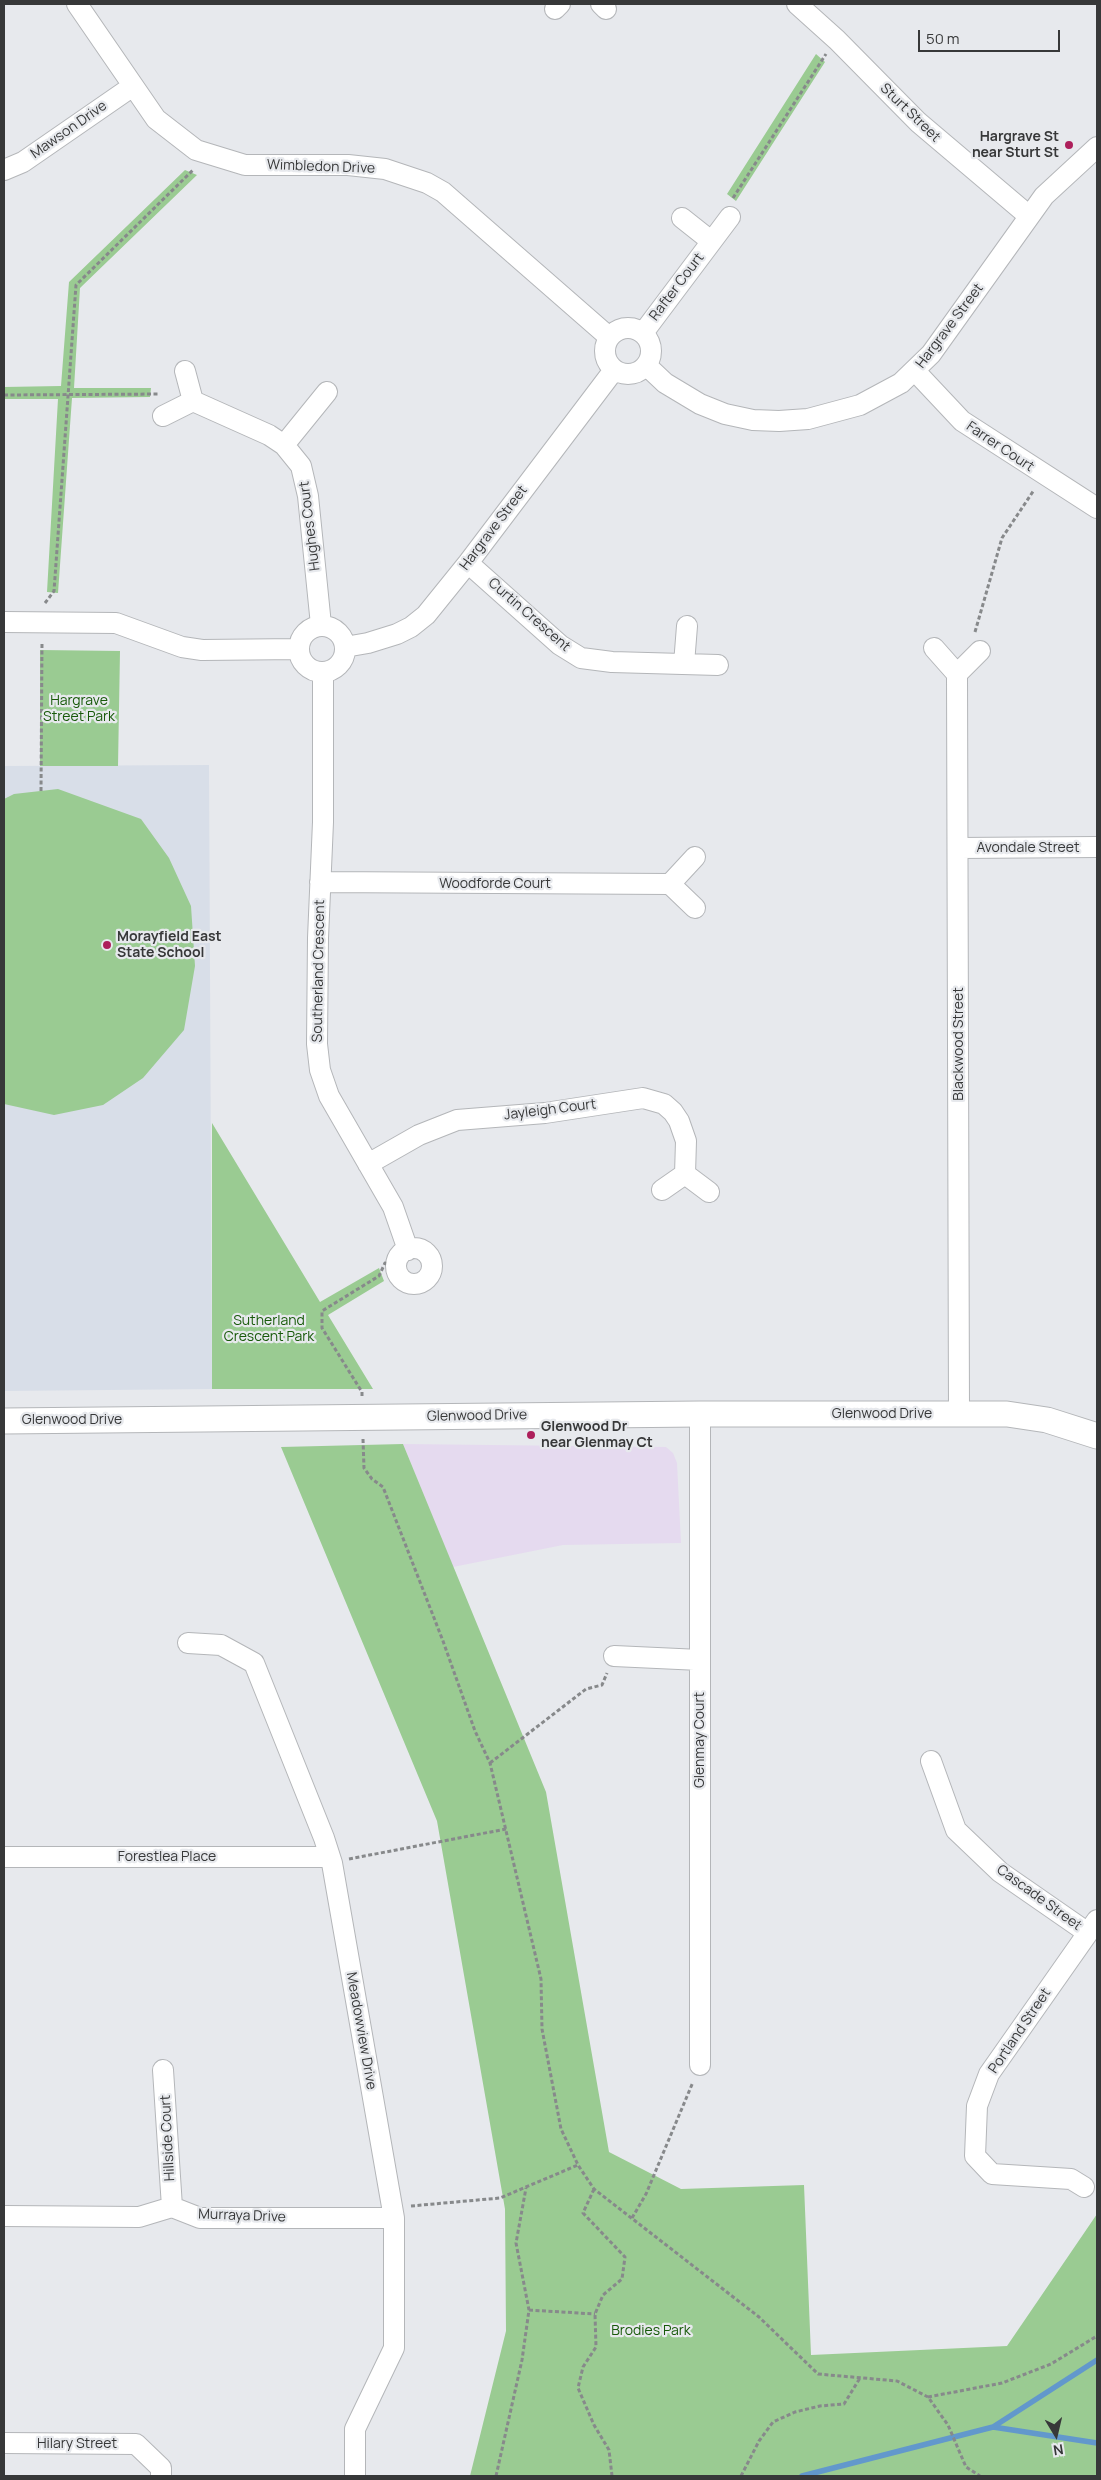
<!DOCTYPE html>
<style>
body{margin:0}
#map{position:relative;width:1101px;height:2480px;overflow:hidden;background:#e7e9ed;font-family:Manrope,sans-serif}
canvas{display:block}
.frame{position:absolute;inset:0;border:5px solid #373839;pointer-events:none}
.north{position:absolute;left:1031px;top:2410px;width:50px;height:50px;-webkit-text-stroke:4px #e7e9ed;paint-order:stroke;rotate:171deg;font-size:14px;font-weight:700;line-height:20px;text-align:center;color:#373839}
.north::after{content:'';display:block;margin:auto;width:18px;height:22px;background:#373839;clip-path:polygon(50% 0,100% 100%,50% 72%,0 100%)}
.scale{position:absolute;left:918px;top:30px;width:142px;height:22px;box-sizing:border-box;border:2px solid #373839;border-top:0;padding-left:6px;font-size:15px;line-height:18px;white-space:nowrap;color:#373839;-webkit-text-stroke:4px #e7e9ed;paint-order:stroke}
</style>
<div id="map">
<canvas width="1101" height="2480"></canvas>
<div class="frame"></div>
<div class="north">N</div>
<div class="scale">50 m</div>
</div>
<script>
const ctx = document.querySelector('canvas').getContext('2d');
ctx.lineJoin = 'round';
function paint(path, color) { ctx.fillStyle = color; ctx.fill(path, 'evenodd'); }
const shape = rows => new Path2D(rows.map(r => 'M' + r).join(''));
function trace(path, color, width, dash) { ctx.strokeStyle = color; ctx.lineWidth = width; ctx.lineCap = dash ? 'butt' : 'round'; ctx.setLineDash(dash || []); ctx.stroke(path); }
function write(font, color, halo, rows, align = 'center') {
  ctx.font = font + ' Manrope,sans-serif'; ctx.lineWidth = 4.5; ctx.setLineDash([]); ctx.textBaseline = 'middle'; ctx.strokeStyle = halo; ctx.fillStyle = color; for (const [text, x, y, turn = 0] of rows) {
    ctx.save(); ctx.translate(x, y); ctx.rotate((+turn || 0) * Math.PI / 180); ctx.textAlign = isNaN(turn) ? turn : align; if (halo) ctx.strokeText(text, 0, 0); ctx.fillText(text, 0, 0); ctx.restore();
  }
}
paint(shape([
 [403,1444,666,1447,673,1453,677,1463,681,1543,563,1545,453,1567]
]), '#e5daef');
paint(shape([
 [209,765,212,1389,4,1391,4,766]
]), '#d8dee8');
paint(shape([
 [816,54,825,62,736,201,727,194],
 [185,170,197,175,80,288,74,388,151,388,150,397,72,398,58,593,47,592,58,399,4,399,4,387,61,386,69,282],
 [40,650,120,651,118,766,40,766],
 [58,789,141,819,169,858,191,906,195,966,184,1030,143,1078,103,1105,54,1115,4,1104,4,799,14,794],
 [212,1123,320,1302,379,1268,384,1281,328,1315,373,1389,212,1389],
 [403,1444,546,1792,609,2152,681,2189,804,2185,811,2355,1007,2346,1097,2214,1097,2476,470,2476,506,2331,505,2209,437,1821,281,1447]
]), '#9acb92');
trace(shape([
 [993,2427,1097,2443],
 [802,2476,993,2427,1097,2360]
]), '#6298cc', 5.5);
const minor = shape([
 [77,4,156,119,196,150,245,165,348,165,385,169,427,183,443,192,609,337],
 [601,4,606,9],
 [797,4,837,40,918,122,1029,216],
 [555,9,560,4],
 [4,170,23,162,133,86],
 [682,218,711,241],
 '605 351a23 23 0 1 1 46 0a23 23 0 1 1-46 0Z',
 [643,333,730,217],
 [647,366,665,383,700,404,725,414,753,420,779,421,808,419,860,405,901,383,931,354,1044,196,1097,147],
 [915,371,962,421,1097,508],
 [193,401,269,435,284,445,301,466,308,496,321,625],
 [163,416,193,401,185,371],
 [284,445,327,392],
 [468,563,560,645,581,658,612,662,718,665],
 [4,622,116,623,182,647,202,650,299,649],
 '299 649a23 23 0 1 1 46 0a23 23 0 1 1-46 0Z',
 [345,647,368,643,397,634,411,627,426,615,468,563,614,370],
 [934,648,957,674,980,651],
 [684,664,687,626],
 [323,672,323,822,318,938,317,1044,320,1070,329,1096,393,1207,408,1250],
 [957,674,959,1413],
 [959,848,1097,847],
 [320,882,670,884],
 [695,908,670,884,695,857],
 [368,1164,419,1135,457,1120,545,1113,643,1098,664,1104,673,1112,679,1121,686,1141,685,1174],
 [662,1190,685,1174,709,1192],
 '396 1266a18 18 0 1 1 36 0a18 18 0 1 1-36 0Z',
 [700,1414,700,2065],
 [188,1643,221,1645,254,1663,324,1838,332,1863,394,2218,394,2348,355,2429,355,2476],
 [614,1656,700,1660],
 [931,1761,956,1830,1000,1872,1088,1933],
 [4,1857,330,1857],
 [163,2070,172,2207],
 [1084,2187,1071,2179,992,2174,975,2156,977,2106,989,2074,1097,1920],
 [4,2216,139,2217,172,2207,200,2218,394,2218],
 [4,2443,136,2444,161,2468,161,2476]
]);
const tertiary = shape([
 [4,1421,700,1414,1007,1414,1047,1420,1097,1436]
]);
trace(minor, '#b4b6b9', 22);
trace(tertiary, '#b4b6b9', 27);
trace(shape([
 [733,198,826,54],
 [4,395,160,394],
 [45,603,54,591,76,285,193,170],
 [975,632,1002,538,1034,490],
 [41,791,42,642],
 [362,1396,362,1392,322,1328,322,1311,379,1276,385,1263,395,1265],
 [363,1439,364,1468,372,1479,383,1487,443,1641,475,1731,490,1763,541,1979,542,2029,561,2129,578,2165,594,2189,759,2317,818,2374,897,2381,928,2397,948,2425,966,2467,980,2476],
 [490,1763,586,1689,602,1685,607,1673],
 [349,1859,506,1829],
 [594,2189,583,2213,625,2257,622,2279,603,2295,595,2314,596,2347,583,2367,578,2388,594,2425,609,2450,612,2476],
 [411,2206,500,2198,578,2165],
 [632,2218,646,2194,693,2082],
 [529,2310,595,2314],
 [928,2397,1002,2383,1051,2364,1097,2336],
 [496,2476,522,2360,529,2310,516,2243,526,2188],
 [741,2476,759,2441,773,2422,795,2412,820,2406,844,2404,860,2378]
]), '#87898b', 3, [4, 2.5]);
trace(minor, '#fff', 20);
trace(tertiary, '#fff', 25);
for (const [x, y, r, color] of [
 [1069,145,5,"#ad1f5b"],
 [107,945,5,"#ad1f5b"],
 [531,1435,5,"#ad1f5b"]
]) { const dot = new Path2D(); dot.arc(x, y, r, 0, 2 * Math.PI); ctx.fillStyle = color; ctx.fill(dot); trace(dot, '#e7e9ed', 2); }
write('14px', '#373839', '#e7e9ed', [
 ["Sturt Street",910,113,44],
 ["Mawson Drive",69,130,-35],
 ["Wimbledon Drive",321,167,2],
 ["Rafter Court",677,287,-53],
 ["Hargrave Street",950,326,-53],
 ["Farrer Court",1000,447,34],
 ["Hughes Court",310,526,-97],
 ["Hargrave Street",494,528,-53],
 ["Curtin Crescent",529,615,41],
 ["Avondale Street",1028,848],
 ["Woodforde Court",495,884],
 ["Southerland Crescent",319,971,-89],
 ["Blackwood Street",959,1044,-90],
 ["Jayleigh Court",550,1110,-7],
 ["Glenwood Drive",882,1414],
 ["Glenwood Drive",477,1416,-1],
 ["Glenwood Drive",72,1420],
 ["Glenmay Court",700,1740,-90],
 ["Forestlea Place",167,1857],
 ["Cascade Street",1039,1898,36],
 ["Meadowview Drive",361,2031,80],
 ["Portland Street",1020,2031,-56],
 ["Hillside Court",168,2138,-93],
 ["Murraya Drive",242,2216,2],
 ["Hilary Street",77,2444]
]);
write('bold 14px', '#373839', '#e7e9ed', [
 ["Hargrave St",1059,137,"right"],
 ["near Sturt St",1059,153,"right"],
 ["Morayfield East",117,937],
 ["State School",117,953],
 ["Glenwood Dr",541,1427],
 ["near Glenmay Ct",541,1443]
], 'left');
write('14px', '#185a0a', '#e7e9ed', [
 ["Hargrave",79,701],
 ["Street Park",79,717],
 ["Sutherland",269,1321],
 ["Crescent Park",269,1337],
 ["Brodies Park",651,2331]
]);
</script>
